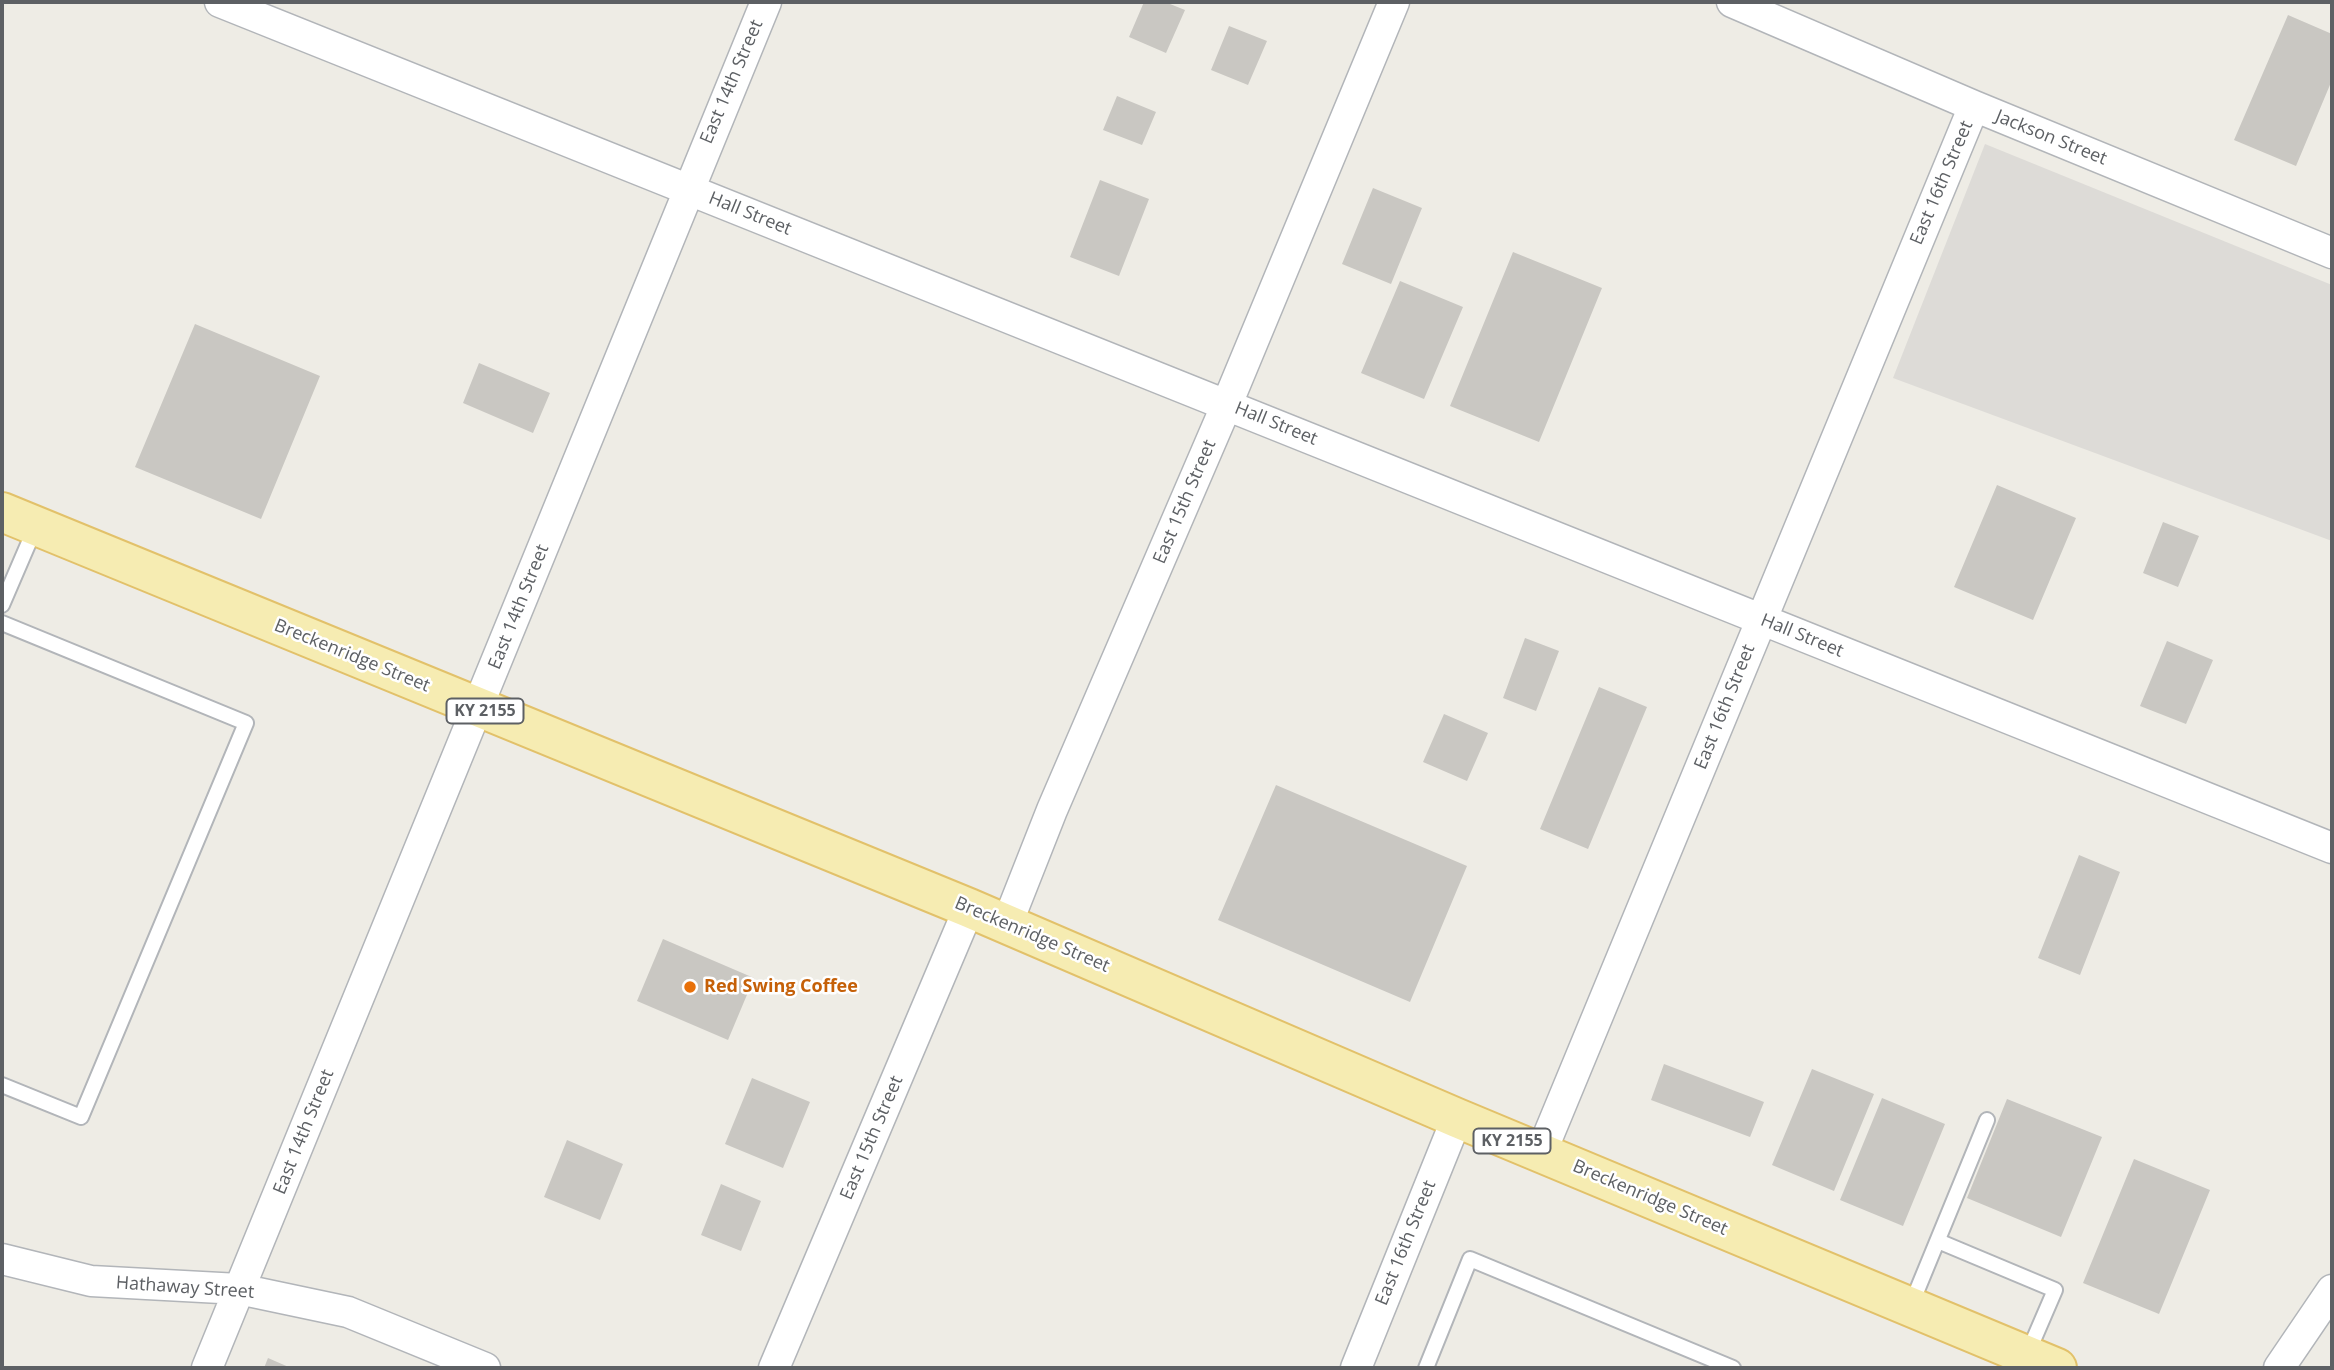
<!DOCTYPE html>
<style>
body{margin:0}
#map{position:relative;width:2334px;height:1370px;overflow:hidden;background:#eeece5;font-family:"Open Sans",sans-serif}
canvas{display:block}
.frame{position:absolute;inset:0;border:4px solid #5d6064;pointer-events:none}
</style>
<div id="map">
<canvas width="2334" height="1370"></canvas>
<div class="frame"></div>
</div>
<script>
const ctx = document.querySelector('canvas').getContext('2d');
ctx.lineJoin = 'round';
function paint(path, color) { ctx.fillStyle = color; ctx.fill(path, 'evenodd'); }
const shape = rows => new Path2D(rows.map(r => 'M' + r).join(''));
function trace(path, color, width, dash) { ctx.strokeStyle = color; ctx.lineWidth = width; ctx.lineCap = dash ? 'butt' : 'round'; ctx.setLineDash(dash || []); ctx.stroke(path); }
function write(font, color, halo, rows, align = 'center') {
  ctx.font = font + ' "Open Sans",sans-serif'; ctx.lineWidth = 5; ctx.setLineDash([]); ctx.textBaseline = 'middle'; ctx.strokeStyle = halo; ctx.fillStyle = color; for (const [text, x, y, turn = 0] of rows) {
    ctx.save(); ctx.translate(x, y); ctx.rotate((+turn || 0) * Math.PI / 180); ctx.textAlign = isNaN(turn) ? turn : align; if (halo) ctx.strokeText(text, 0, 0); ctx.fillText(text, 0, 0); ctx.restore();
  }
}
paint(shape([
 [1985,144,2332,285,2332,541,1893,378]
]), '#dddbd7');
paint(shape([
 [1144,2,1165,2,1185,10,1166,53,1129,37],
 [2288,15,2332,34,2332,80,2296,166,2234,140],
 [1229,26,1267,41,1248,85,1211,70],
 [1117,96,1156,112,1142,145,1103,130],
 [1100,180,1149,199,1119,276,1070,257],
 [1373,188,1422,208,1391,284,1342,264],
 [1513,252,1602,288,1539,442,1450,406],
 [1400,281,1463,307,1424,399,1361,373],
 [195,324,320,376,261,519,135,467],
 [479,363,550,393,533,433,463,403],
 [1997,485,2076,518,2033,620,1954,587],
 [2163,522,2199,536,2178,587,2143,573],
 [1525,638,1559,651,1536,711,1503,698],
 [2167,641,2213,660,2186,724,2140,706],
 [1599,687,1647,707,1588,849,1540,829],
 [1444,714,1488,733,1467,781,1423,762],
 [1276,785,1467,866,1410,1002,1218,920],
 [2079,855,2120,872,2080,975,2038,958],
 [663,939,754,978,728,1040,637,1001],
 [1664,1064,1764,1102,1750,1137,1651,1100],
 [1812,1069,1874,1094,1834,1191,1772,1165],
 [752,1078,810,1102,783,1168,725,1144],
 [1882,1098,1945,1124,1903,1226,1840,1200],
 [2007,1099,2102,1137,2061,1237,1967,1198],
 [567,1140,623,1164,600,1220,544,1197],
 [2134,1159,2210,1190,2159,1314,2083,1283],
 [721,1184,761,1201,741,1251,701,1235],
 [268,1358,291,1368,264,1368]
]), '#c9c7c2');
const service = shape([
 [2,605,36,526],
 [2,623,246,723,81,1117,2,1085],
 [1938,1241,2055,1290,2027,1355],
 [1911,1305,1987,1120],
 [1426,1368,1470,1259,1733,1368]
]);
const minor = shape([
 [220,2,2332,848],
 [1732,2,1974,106,2332,253],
 [1007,924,1052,810,1227,404,1394,2],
 [1541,1153,1974,106],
 [2,1259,91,1281,239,1289,348,1312,485,1368],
 [207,1368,766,2],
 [774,1368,969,908],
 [1356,1368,1457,1118],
 [2279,1368,2332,1290]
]);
const primary = shape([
 [2,512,969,908,1457,1118,2057,1368]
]);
trace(service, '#b2b5b9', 18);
trace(minor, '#b2b5b9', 33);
trace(primary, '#e2c16a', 42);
trace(service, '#fff', 14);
trace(minor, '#fff', 30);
trace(primary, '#f6ecb2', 38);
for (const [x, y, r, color] of [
 [690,987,7,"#e8710a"]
]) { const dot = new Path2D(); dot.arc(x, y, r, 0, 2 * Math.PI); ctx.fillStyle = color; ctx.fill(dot); trace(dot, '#fff', 2.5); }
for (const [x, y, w] of [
 [485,711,77],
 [1512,1141,77]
]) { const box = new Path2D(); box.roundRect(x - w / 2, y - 12.5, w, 25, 5); ctx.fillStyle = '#fff'; ctx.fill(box); trace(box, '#5d6064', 2); }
write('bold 16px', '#5d6064', null, [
 ["KY 2155",485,711],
 ["KY 2155",1512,1141]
]);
write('18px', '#5d6064', '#fff', [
 ["East 14th Street",732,82,-67],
 ["Jackson Street",2051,138,22],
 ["East 16th Street",1942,183,-67],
 ["Hall Street",750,214,22],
 ["Hall Street",1276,424,22],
 ["East 15th Street",1185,502,-67],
 ["East 14th Street",519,607,-68],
 ["Hall Street",1802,636,22],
 ["Breckenridge Street",352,656,22],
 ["East 16th Street",1725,707,-68],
 ["Breckenridge Street",1032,935,23],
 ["East 14th Street",304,1132,-68],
 ["East 15th Street",872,1138,-67],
 ["Breckenridge Street",1650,1198,23],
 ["East 16th Street",1406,1243,-68],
 ["Hathaway Street",185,1288,4]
]);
write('bold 18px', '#c56008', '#fff', [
 ["Red Swing Coffee",704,987]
], 'left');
</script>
